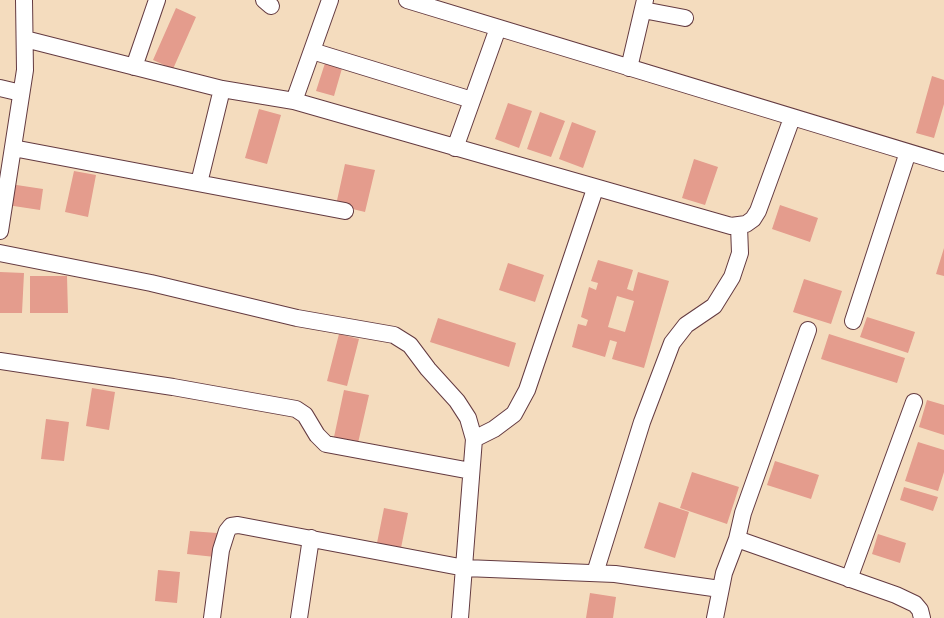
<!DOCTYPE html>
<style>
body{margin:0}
canvas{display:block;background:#f4dcbe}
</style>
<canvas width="944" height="618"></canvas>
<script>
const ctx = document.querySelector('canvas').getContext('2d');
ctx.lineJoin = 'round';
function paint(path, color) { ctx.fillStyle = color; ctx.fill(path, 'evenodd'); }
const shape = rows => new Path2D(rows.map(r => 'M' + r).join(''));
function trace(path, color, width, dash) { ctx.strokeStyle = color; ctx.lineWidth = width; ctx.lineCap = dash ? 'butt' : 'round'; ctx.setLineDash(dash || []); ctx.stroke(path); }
paint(shape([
 [176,8,196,17,173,69,153,60],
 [326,60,343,65,334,96,316,91],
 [932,76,944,80,944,104,934,138,916,133],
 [508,103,532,111,519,148,495,139],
 [259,109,281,115,267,164,245,158],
 [540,112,565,121,551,157,527,149],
 [572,122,596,131,583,168,559,159],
 [694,159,718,167,705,205,682,198],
 [345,164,375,170,365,212,336,205],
 [74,171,96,175,88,217,65,212],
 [10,184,43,189,40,210,7,205],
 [780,205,818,218,810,242,772,229],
 [944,248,944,276,936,274],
 [598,260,633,270,627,289,633,291,638,272,669,281,644,368,612,359,617,342,610,340,605,357,572,347,578,324,586,326,588,320,581,317,589,287,596,290,598,283,591,281],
 [617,296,634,301,625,332,608,327],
 [508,263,544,275,535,302,499,290],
 [0,272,24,273,22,313,0,313],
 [30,276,67,276,68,313,30,313],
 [804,279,842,291,831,324,793,312],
 [867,317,915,332,908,353,860,337],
 [438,318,516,343,509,367,430,342],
 [339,334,359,339,347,386,327,381],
 [829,334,905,358,897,383,821,359],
 [92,388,115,392,109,430,86,426],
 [344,390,369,395,358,443,334,437],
 [927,400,944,405,944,435,919,427],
 [46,419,69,422,64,461,41,459],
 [918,442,944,450,944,472,938,491,905,481],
 [775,461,819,475,811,499,767,485],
 [692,472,739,487,727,524,680,508],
 [904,487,938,497,933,511,900,500],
 [659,502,689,512,675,558,644,548],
 [384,508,408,513,401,548,377,543],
 [190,531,217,533,215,557,187,554],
 [878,534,906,543,900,563,872,554],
 [158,570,180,572,177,603,155,601],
 [590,593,616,597,613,618,586,618]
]), '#e49c8d');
const street = shape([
 [264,0,271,6],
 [407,0,944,163],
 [643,10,685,18],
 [25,39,222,89,294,101,330,0],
 [312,51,472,100],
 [134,67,157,0],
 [629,68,645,0],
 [0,88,21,93],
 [294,101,731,226,746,224,753,219,758,211,792,118],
 [13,148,345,211],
 [455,148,498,28],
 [199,183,222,89],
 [0,231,25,70,24,0],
 [0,253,151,283,297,318,394,335,410,345,428,369,457,401,468,418,474,439,460,618],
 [853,321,908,152],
 [0,361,173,387,296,409,305,415,317,435,326,444,471,471],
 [474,439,494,429,514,414,527,390,595,189],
 [737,539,743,513,808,330],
 [595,573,642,422,672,343,686,325,714,306,732,277,740,253,739,226],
 [849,579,914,402],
 [212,618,221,550,227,531,231,526,238,525,465,568,615,574,720,589],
 [299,618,311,538],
 [715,618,724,573,737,539,896,595,915,604,920,610,922,618]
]);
trace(street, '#643b41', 18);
trace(street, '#fff', 16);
</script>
